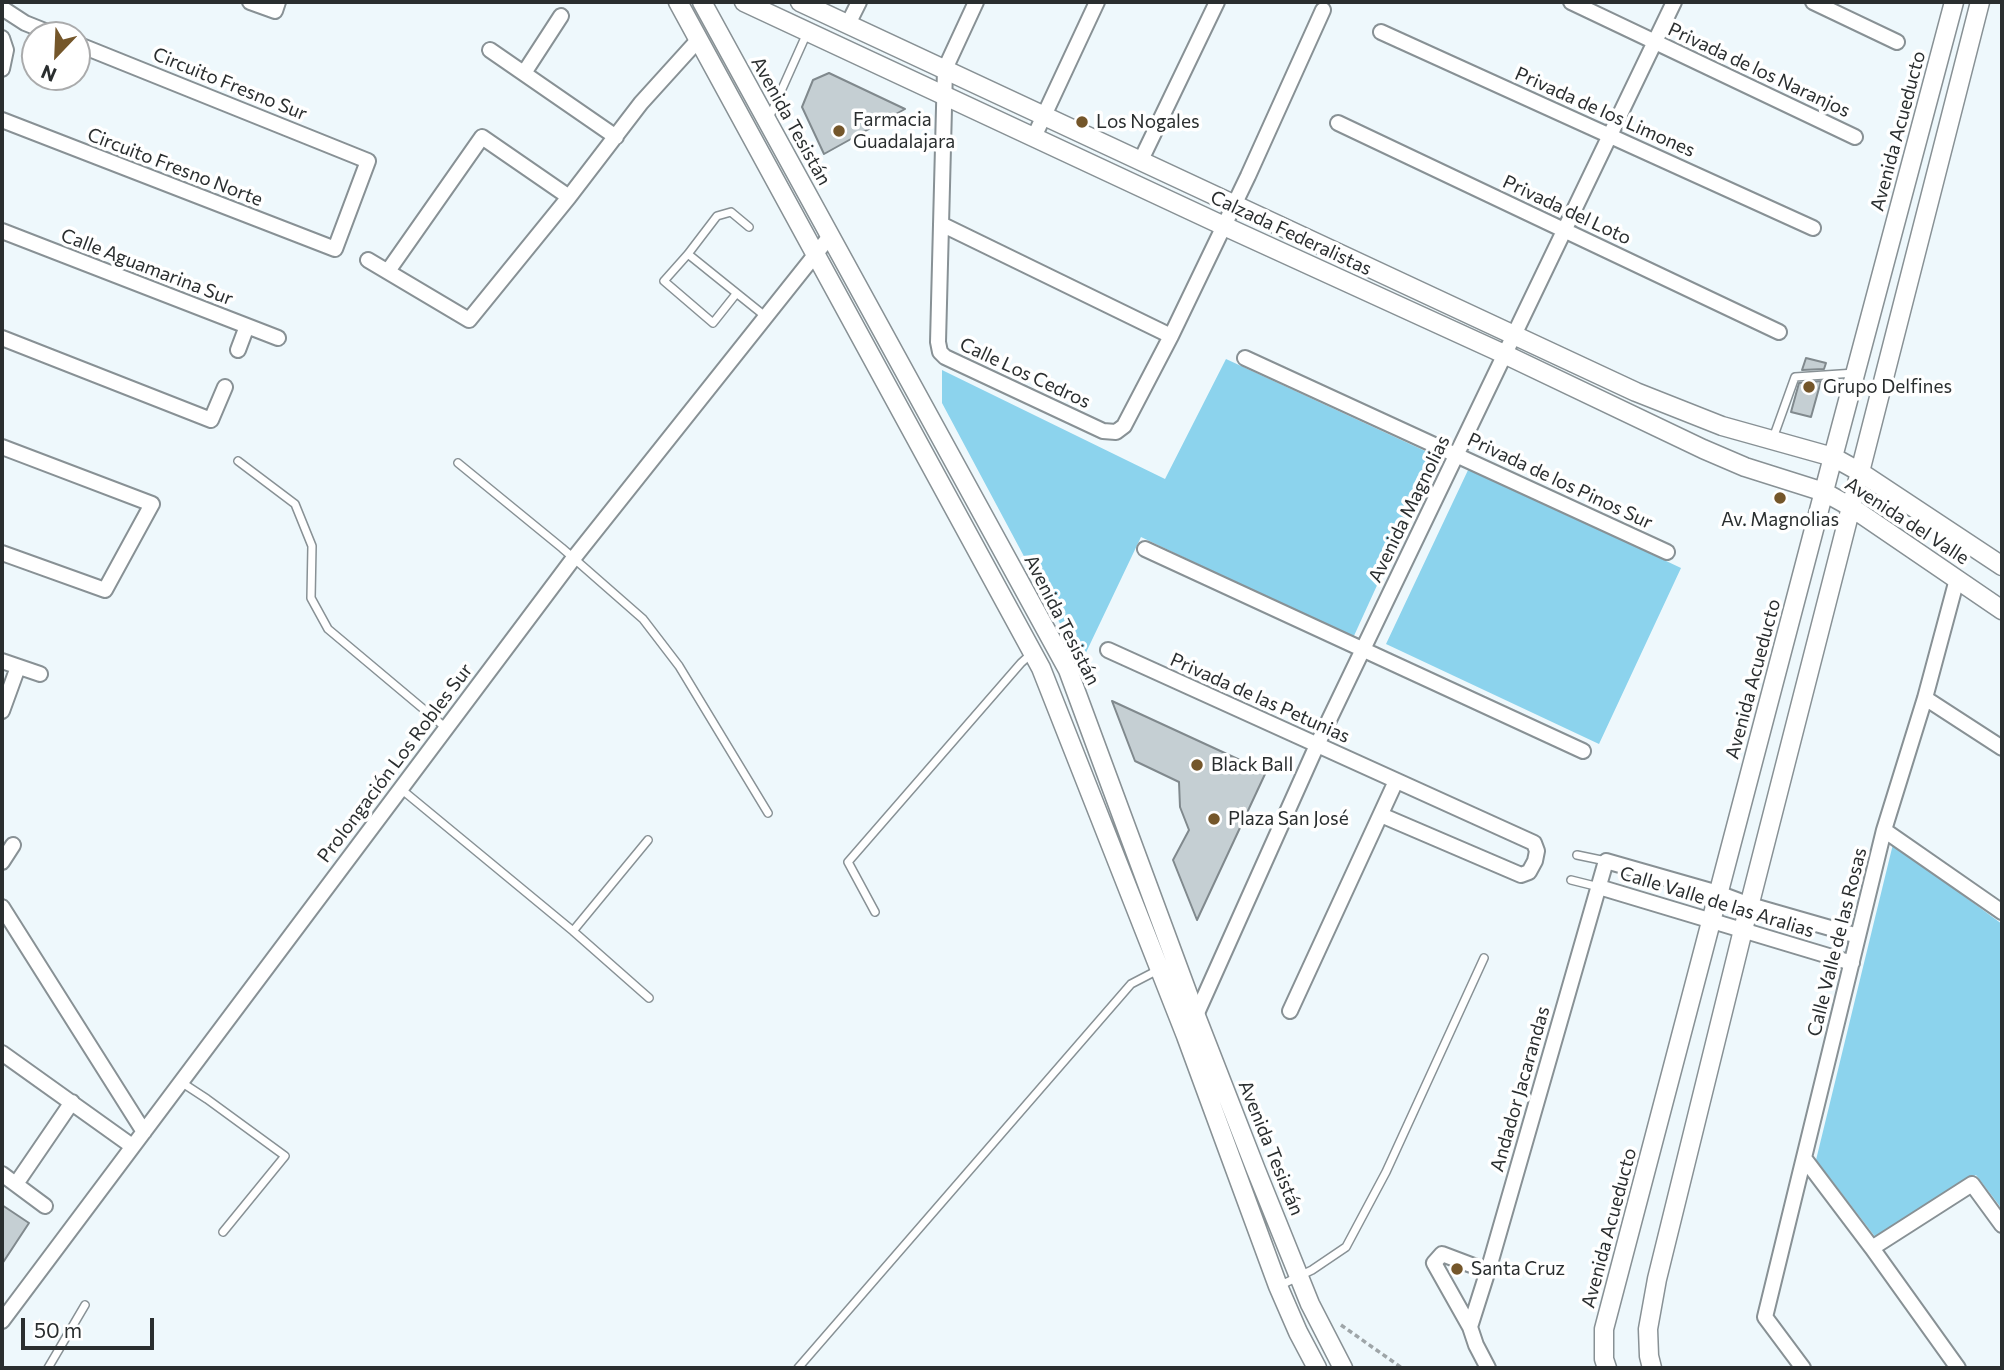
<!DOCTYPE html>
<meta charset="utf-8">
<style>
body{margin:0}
#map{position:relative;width:2004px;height:1370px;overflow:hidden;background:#eef8fc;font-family:Commissioner,sans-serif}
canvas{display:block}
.frame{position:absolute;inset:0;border:4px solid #2a2e2f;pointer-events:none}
.north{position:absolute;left:21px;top:21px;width:70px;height:70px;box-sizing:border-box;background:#fff;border:2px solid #aaabac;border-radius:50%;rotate:203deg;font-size:19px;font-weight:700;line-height:28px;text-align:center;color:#2a2e2f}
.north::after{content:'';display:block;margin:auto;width:24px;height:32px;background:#74562a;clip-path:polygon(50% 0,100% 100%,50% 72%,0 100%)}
.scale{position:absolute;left:21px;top:1318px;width:133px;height:32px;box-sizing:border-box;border:4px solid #2a2e2f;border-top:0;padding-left:9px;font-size:21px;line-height:24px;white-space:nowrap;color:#2a2e2f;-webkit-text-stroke:5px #fff;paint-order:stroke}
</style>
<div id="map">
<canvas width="2004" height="1370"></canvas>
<div class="frame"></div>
<div class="north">N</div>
<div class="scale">50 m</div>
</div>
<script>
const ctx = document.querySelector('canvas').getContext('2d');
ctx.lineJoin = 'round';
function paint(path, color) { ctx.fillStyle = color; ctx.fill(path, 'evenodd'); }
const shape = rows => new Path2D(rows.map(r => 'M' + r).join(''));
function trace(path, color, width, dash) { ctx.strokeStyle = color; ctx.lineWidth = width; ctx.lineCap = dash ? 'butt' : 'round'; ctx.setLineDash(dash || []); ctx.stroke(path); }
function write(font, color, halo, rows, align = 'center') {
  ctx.font = font + ' Commissioner,sans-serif'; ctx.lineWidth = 7; ctx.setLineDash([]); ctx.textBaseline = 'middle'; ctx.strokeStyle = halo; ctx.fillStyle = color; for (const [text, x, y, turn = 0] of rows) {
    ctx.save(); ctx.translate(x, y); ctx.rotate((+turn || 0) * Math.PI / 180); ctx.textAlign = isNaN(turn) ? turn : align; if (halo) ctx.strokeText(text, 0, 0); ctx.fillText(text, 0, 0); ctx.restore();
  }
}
paint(shape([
 [1226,359,1436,456,1353,638,1141,537,1081,663,942,403,942,370,1165,479],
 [1469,468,1681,568,1599,744,1386,644],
 [1893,844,2002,924,2002,1209,1976,1175,1876,1238,1816,1160]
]), '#8cd3ed');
const building = shape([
 [829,73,905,109,824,154,802,107,813,80,829,73],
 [1806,358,1826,363,1824,369,1802,370,1806,358],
 [1821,381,1811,417,1791,412,1799,383,1821,381],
 [1112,701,1266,772,1197,920,1173,860,1189,830,1180,807,1179,782,1135,761,1112,701],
 [2,1205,29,1223,2,1264,2,1205]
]);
paint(building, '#c5cfd3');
trace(building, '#80898d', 2);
const service = shape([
 [769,118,807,33],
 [688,254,765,316],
 [736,294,713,323,664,281,688,254,717,216,731,212,749,227],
 [1772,441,1795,377,1855,373],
 [238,461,295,504,312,546,311,598,328,629,446,728],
 [458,463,562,548,643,619,679,666,768,813],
 [401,789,573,931,649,998],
 [1577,855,1606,861],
 [1571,880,1599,887],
 [875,912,848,862,1021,663,1032,653],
 [573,931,648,840],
 [181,1082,207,1099,285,1156,223,1232],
 [1279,1286,1312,1270,1346,1247,1386,1172,1484,958],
 [48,1368,85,1305],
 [798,1368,1131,984,1158,970]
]);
const minor = shape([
 [250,2,275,11,278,2],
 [976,2,945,69,938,342,940,352,945,357,1103,431,1116,432,1124,426,1171,336,1248,176,1323,10],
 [1571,2,1855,137],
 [1813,2,1897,42],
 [2,8,25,23,55,35],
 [848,24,859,2],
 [1381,32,1813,228],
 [2,38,6,50,2,69],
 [490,50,616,137],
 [524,73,561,16],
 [2,120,335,249,368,161,77,44],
 [1338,123,1779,332],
 [1034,137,1097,2],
 [1141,160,1217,2],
 [941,224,1171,336],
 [2,231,278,338],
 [368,260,469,320,569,197,641,103,699,39],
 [388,271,482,137,569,197],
 [2,338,211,420,225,387],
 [238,350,247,326],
 [1245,358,1667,552],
 [2,447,152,504,105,590,2,553],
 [1145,549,1583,751],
 [1108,650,1534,843,1537,851,1535,861,1529,872,1521,875,1381,815],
 [2,661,40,674],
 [1925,698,2002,748],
 [2,711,18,667],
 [1884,830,2002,912],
 [2,862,13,845],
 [1599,887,1852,963],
 [2,907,144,1132],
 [1290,1011,1396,781],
 [1193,1022,1317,745,1674,2],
 [2,1053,132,1146],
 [1804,1158,1872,1248,1958,1368],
 [2,1174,45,1206],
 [16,1184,72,1102],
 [1872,1248,1972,1184,2002,1225],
 [1487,1271,1442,1254,1434,1263,1470,1327,1476,1345,1488,1368],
 [2,1321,573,559,830,236],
 [1470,1327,1490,1264,1606,861,1718,893,1750,905,1858,936],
 [1803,1368,1765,1317,1884,830,1925,698,1957,579]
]);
const tertiary = shape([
 [678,2,1041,668,1186,1036,1278,1286,1298,1332,1317,1368],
 [702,2,1068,670,1196,1016,1256,1170,1310,1304,1343,1368],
 [744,2,1224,226,1504,354,1703,449,1745,467,1824,492,1851,507,2002,610],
 [800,2,1636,392,1722,426,1833,457,1860,472,2002,566],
 [1607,1368,1604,1359,1604,1329,1833,457,1954,2],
 [1652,1368,1649,1356,1648,1329,1657,1279,1743,930,1980,2]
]);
trace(service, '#889195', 10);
trace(minor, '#889195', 18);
trace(tertiary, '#889195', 21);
trace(shape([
 [1341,1325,1402,1368]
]), '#9ea5a8', 3.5, [5, 3.5]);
trace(service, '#fff', 7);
trace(minor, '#fff', 14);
trace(tertiary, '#fff', 18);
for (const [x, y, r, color] of [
 [1082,122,7,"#74562a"],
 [839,131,7,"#74562a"],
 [1809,387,7,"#74562a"],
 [1780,498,7,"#74562a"],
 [1197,765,7,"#74562a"],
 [1214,819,7,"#74562a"],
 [1457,1269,7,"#74562a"]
]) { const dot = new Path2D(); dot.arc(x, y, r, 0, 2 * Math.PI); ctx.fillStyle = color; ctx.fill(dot); trace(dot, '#fff', 2.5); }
write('19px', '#2a2e2f', '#fff', [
 ["Privada de los Naranjos",1759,70,25],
 ["Circuito Fresno Sur",230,84,22],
 ["Privada de los Limones",1605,112,24],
 ["Avenida Tesistán",791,121,61],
 ["Avenida Acueducto",1898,131,-75],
 ["Circuito Fresno Norte",175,167,21],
 ["Privada del Loto",1567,210,25],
 ["Calzada Federalistas",1291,233,25],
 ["Calle Aguamarina Sur",147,267,21],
 ["Calle Los Cedros",1025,373,25],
 ["Privada de los Pinos Sur",1560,481,25],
 ["Avenida Magnolias",1409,509,-64],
 ["Avenida del Valle",1907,521,33],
 ["Avenida Tesistán",1062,620,63],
 ["Avenida Acueducto",1753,679,-75],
 ["Privada de las Petunias",1260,698,24],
 ["Prolongación Los Robles Sur",395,763,-53],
 ["Calle Valle de las Aralias",1717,902,17],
 ["Calle Valle de las Rosas",1837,942,-76],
 ["Andador Jacarandas",1520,1089,-74],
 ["Avenida Tesistán",1271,1148,68],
 ["Avenida Acueducto",1609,1228,-75]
]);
write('19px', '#2a2e2f', '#fff', [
 ["Farmacia",853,120],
 ["Guadalajara",853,142],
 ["Los Nogales",1096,122],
 ["Grupo Delfines",1823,387],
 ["Av. Magnolias",1780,520,"center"],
 ["Black Ball",1211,765],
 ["Plaza San José",1228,819],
 ["Santa Cruz",1471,1269]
], 'left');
</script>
